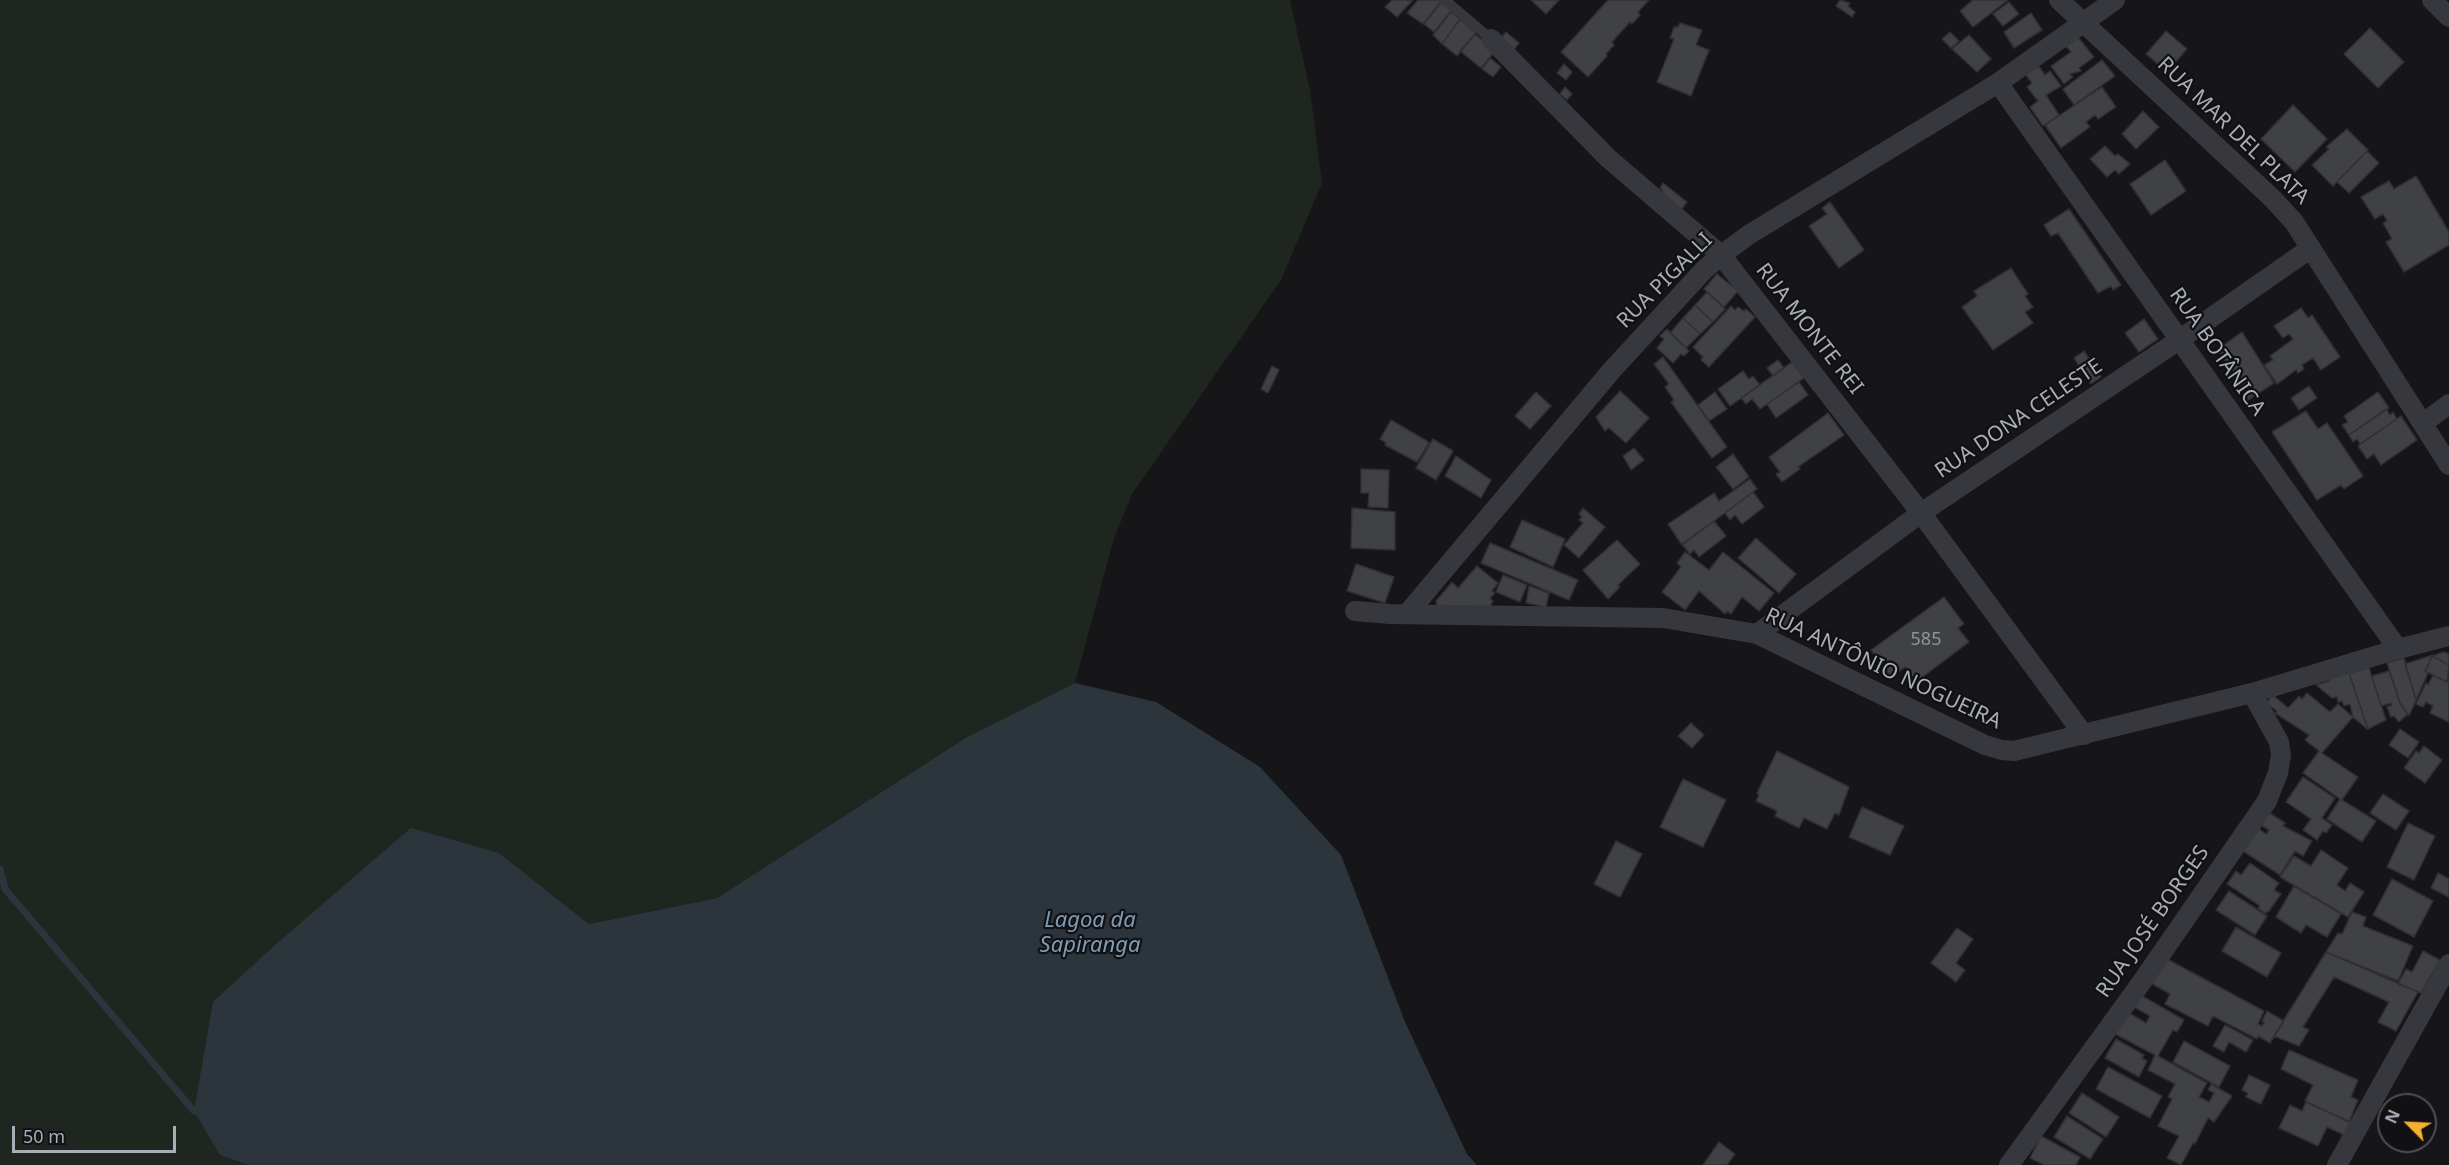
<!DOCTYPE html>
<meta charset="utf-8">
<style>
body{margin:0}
#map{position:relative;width:2449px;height:1165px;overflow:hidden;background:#161618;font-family:"Noto Sans",sans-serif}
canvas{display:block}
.north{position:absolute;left:2377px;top:1093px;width:60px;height:60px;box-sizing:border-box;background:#111113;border:2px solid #4d4f55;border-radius:50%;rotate:294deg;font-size:16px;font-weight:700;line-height:24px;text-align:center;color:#a8adb8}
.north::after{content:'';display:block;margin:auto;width:21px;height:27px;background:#f2b134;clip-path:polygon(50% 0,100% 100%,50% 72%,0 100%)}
.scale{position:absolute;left:12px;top:1126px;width:164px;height:27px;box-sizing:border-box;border:3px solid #a8adb8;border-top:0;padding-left:8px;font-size:18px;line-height:21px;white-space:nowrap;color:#a8adb8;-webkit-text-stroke:4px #111113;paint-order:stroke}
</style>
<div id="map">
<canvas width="2449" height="1165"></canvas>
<div class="north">N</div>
<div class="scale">50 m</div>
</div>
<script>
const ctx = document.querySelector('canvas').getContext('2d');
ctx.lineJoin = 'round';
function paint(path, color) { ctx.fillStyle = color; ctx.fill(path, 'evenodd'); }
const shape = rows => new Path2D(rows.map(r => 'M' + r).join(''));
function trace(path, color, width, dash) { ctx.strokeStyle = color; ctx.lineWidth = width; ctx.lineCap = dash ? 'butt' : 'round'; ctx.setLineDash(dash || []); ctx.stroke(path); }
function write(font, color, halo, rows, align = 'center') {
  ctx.font = font + ' "Noto Sans",sans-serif'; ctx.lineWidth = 4.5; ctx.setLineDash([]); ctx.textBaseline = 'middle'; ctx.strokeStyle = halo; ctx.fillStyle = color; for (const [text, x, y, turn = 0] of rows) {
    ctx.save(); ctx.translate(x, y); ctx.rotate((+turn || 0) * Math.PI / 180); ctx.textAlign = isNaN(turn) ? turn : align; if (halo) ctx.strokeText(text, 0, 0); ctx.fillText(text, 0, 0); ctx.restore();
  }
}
paint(shape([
 [0,0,1290,0,1310,90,1322,183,1281,280,1132,494,1114,538,1075,683,967,737,717,898,589,924,499,853,220,1155,248,1165,0,1165]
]), '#1e261f');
paint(shape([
 [1075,683,1156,702,1260,767,1341,855,1405,1022,1467,1154,1477,1165,248,1165,220,1155,194,1111,213,1002,275,945,411,828,499,853,589,924,717,898,967,737]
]), '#2c353c');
trace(shape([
 [0,869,5,889,194,1111,200,1113]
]), '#2c353c', 7);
const building = shape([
 [1413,0,1397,17,1385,7,1392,0,1413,0],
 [1418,0,1442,0,1423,24,1407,13,1418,0],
 [1531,0,1559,0,1546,14,1531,0],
 [1608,0,1649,0,1638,12,1640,15,1632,24,1630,22,1612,42,1614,45,1606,54,1607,56,1588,77,1561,52,1608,0],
 [1840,0,1850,3,1848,6,1855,12,1852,17,1836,6,1840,0],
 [1973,0,2008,0,1973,27,1960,11,1973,0],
 [1442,1,1452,10,1434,32,1424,24,1442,1],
 [2009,2,2019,14,2003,26,1993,14,2009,2],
 [1451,12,1460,19,1442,44,1433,35,1451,12],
 [2031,13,2042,30,2014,48,2004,32,2031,13],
 [1460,19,1476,33,1457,56,1442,44,1460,19],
 [1680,23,1702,30,1696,45,1709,50,1691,96,1657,82,1674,39,1670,38,1674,27,1678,27,1680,23],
 [2370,28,2404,62,2378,88,2344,54,2370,28],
 [2166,31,2187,49,2167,72,2146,54,2166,31],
 [1506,32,1519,43,1511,53,1498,41,1506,32],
 [1950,32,1959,41,1951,48,1942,39,1950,32],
 [1475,34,1495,51,1481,68,1460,51,1475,34],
 [1969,35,1991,59,1977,72,1952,49,1969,35],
 [2077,36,2094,57,2079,68,2081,71,2070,74,2073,77,2064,84,2051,66,2071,52,2065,45,2077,36],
 [1490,58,1501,67,1493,77,1482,69,1490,58],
 [2102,60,2115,76,2074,105,2063,89,2102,60],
 [1564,64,1572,72,1566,80,1557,73,1564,64],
 [2038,65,2045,75,2050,71,2061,86,2046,95,2059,115,2043,126,2030,107,2038,101,2027,87,2032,83,2025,74,2038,65],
 [1565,87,1572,94,1567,100,1560,94,1565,87],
 [2102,87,2116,107,2098,119,2095,115,2086,122,2090,127,2061,148,2045,125,2102,87],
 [2293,105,2327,139,2295,172,2261,139,2293,105],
 [2143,111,2159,127,2136,149,2122,134,2143,111],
 [2347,129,2368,150,2333,186,2312,165,2329,149,2326,147,2347,129],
 [2105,146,2115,156,2118,154,2130,164,2119,174,2115,170,2107,177,2090,159,2105,146],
 [2367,151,2379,163,2349,193,2337,182,2367,151],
 [2165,160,2186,191,2151,215,2130,184,2165,160],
 [2416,176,2449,232,2449,245,2404,272,2386,242,2392,239,2383,223,2387,221,2383,214,2375,219,2361,197,2389,181,2394,189,2416,176],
 [1663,183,1687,202,1679,213,1659,196,1663,191,1660,188,1663,183],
 [1830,202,1864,250,1839,268,1809,226,1827,214,1822,208,1830,202],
 [2069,209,2121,285,2113,290,2111,286,2098,293,2058,233,2051,236,2044,225,2069,209],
 [2011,268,2028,294,2025,296,2033,307,2025,312,2033,323,1993,350,1962,307,1977,296,1974,291,2011,268],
 [1717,274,1738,291,1724,307,1704,289,1717,274],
 [1707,292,1725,309,1713,322,1695,305,1707,292],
 [1695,305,1713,322,1700,334,1683,318,1695,305],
 [1731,306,1735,310,1738,307,1744,311,1746,309,1755,317,1709,367,1701,360,1703,357,1693,347,1731,306],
 [2301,308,2308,318,2312,315,2340,357,2321,370,2313,358,2302,365,2304,369,2298,373,2296,370,2277,384,2264,365,2273,360,2270,356,2293,339,2289,334,2283,338,2274,326,2301,308],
 [1683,318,1700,334,1686,348,1670,333,1683,318],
 [2144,319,2158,339,2139,352,2125,333,2144,319],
 [1667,329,1689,351,1684,356,1681,354,1673,363,1657,348,1664,339,1660,336,1667,329],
 [2242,332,2274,383,2248,400,2223,362,2225,361,2218,349,2242,332],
 [2084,351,2101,377,2091,384,2074,358,2084,351],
 [1663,357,1727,447,1712,458,1671,402,1674,400,1665,387,1669,384,1654,364,1663,357],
 [1778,360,1784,368,1773,376,1767,368,1778,360],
 [1792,362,1804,378,1760,409,1752,399,1746,404,1741,398,1792,362],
 [1272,366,1279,370,1268,393,1261,389,1272,366],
 [1743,371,1749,379,1753,376,1760,385,1730,406,1718,389,1743,371],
 [1799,382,1808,395,1776,418,1767,404,1799,382],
 [2309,386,2317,398,2299,410,2291,398,2309,386],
 [1620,391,1649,418,1626,443,1609,428,1605,431,1596,417,1620,391],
 [1536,392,1551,406,1530,429,1515,416,1536,392],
 [1715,392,1727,409,1709,421,1698,405,1715,392],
 [2378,392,2389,408,2349,435,2342,425,2348,422,2344,416,2378,392],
 [2386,409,2390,415,2393,412,2397,419,2360,444,2357,439,2353,442,2349,435,2386,409],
 [2306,411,2318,429,2327,423,2363,476,2344,489,2341,485,2317,500,2272,432,2306,411],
 [1828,413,1844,435,1798,467,1800,469,1782,482,1776,474,1780,472,1769,457,1828,413],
 [2401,416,2417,440,2381,465,2374,454,2367,459,2358,446,2401,416],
 [1391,420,1427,441,1429,443,1417,462,1385,445,1386,443,1380,439,1391,420],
 [1433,439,1453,451,1436,480,1416,468,1433,439],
 [1634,448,1644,460,1631,470,1623,456,1634,448],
 [1733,454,1749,477,1733,489,1716,467,1733,454],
 [1456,456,1491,480,1481,498,1445,476,1456,456],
 [1361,469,1389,470,1388,508,1368,507,1369,493,1361,493,1361,469],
 [1750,479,1757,489,1682,545,1668,524,1714,493,1719,501,1750,479],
 [1753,492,1764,507,1742,524,1735,515,1730,520,1725,513,1753,492],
 [1352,508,1395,512,1395,550,1351,548,1352,508],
 [1583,508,1605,527,1579,558,1564,545,1583,523,1579,520,1582,517,1579,514,1583,508],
 [1522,520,1565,539,1553,567,1510,547,1522,520],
 [1714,521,1726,536,1699,557,1694,550,1690,554,1682,544,1714,521],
 [1756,538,1796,574,1779,593,1738,558,1756,538],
 [1617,540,1640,564,1618,585,1620,587,1608,599,1583,570,1617,540],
 [1490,543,1578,580,1569,600,1481,563,1490,543],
 [1685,552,1709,570,1723,552,1774,593,1759,611,1742,597,1731,614,1727,611,1725,614,1699,591,1685,610,1662,592,1681,567,1677,563,1685,552],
 [1356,564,1394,577,1385,603,1347,591,1356,564],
 [1477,566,1498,583,1492,591,1495,593,1490,598,1493,601,1490,607,1440,607,1437,605,1436,601,1452,582,1458,588,1477,566],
 [1503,575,1527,585,1520,602,1496,592,1503,575],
 [1529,586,1549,593,1546,607,1526,603,1529,586],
 [1944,597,1964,624,1958,628,1969,642,1916,682,1905,667,1891,677,1871,650,1944,597],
 [2444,652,2449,654,2449,665,2432,656,2444,652],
 [2433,655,2425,671,2428,673,2416,700,2405,664,2433,655],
 [2432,656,2449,665,2447,682,2425,671,2432,656],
 [2404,658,2416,700,2409,716,2400,703,2387,663,2404,658],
 [2369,668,2386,720,2368,729,2349,673,2369,668],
 [2389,671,2400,703,2408,714,2399,722,2394,716,2391,717,2387,707,2392,705,2391,703,2381,706,2372,676,2389,671],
 [2349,673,2368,729,2367,729,2353,717,2350,704,2344,706,2342,701,2338,702,2337,697,2332,698,2316,685,2329,681,2328,679,2349,673],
 [2433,675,2447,682,2449,677,2449,722,2430,713,2433,706,2426,702,2423,707,2416,704,2426,683,2428,685,2433,675],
 [2307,693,2330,712,2338,704,2353,717,2322,753,2358,777,2342,800,2376,821,2362,842,2327,819,2340,799,2303,773,2319,751,2305,740,2309,735,2275,713,2277,711,2266,703,2273,695,2288,708,2299,696,2302,699,2307,693],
 [1691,723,1704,735,1692,748,1678,736,1691,723],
 [2400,729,2419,742,2408,758,2389,745,2400,729],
 [2424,746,2442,760,2425,783,2404,768,2416,751,2419,753,2424,746],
 [1777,751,1849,787,1839,815,1835,813,1827,829,1804,818,1799,828,1775,816,1777,811,1756,801,1759,795,1757,793,1777,751],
 [2303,777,2335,798,2322,818,2332,825,2326,833,2323,831,2317,840,2303,830,2311,819,2286,802,2303,777],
 [1683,779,1726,800,1703,847,1660,827,1683,779],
 [2383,794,2409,811,2396,830,2370,813,2383,794],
 [1862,807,1904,826,1890,855,1849,837,1862,807],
 [2268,812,2285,823,2283,826,2312,841,2303,856,2295,851,2280,875,2240,849,2256,827,2266,834,2269,830,2259,824,2268,812],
 [2408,823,2435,836,2414,880,2387,867,2408,823],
 [1616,841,1642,854,1620,897,1594,884,1616,841],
 [2321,850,2348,868,2337,885,2345,891,2350,883,2364,892,2348,917,2280,877,2294,856,2311,866,2321,850],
 [2250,863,2279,883,2274,890,2281,894,2269,911,2265,913,2258,908,2260,906,2227,884,2236,871,2241,875,2250,863],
 [2438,873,2449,879,2449,897,2431,888,2438,873],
 [2392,879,2433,901,2414,937,2373,915,2392,879],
 [2294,886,2341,914,2327,937,2306,925,2301,933,2276,917,2294,886],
 [2229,891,2267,916,2255,935,2216,910,2229,891],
 [2352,912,2366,917,2363,926,2413,946,2398,981,2326,952,2338,933,2342,934,2352,912],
 [2236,927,2281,953,2267,977,2222,951,2236,927],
 [1957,928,1973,939,1956,963,1965,970,1956,982,1931,963,1957,928],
 [2423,951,2440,960,2421,993,2398,984,2406,969,2412,972,2423,951],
 [2326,952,2418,992,2396,1031,2378,1022,2389,1002,2334,977,2303,1027,2309,1030,2299,1046,2274,1036,2326,952],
 [2165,958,2264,1011,2258,1024,2262,1026,2264,1022,2262,1021,2267,1011,2284,1021,2270,1043,2258,1036,2257,1039,2213,1016,2208,1026,2165,1004,2170,994,2147,981,2165,958],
 [2137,993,2184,1020,2177,1032,2173,1030,2158,1056,2207,1083,2199,1097,2209,1102,2214,1093,2208,1090,2211,1084,2232,1096,2214,1122,2208,1118,2195,1144,2193,1143,2181,1165,2167,1158,2179,1136,2158,1126,2172,1099,2168,1097,2175,1084,2148,1070,2155,1055,2115,1034,2127,1012,2146,1023,2150,1016,2129,1004,2137,993],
 [2225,1025,2253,1040,2246,1052,2229,1042,2224,1052,2213,1046,2225,1025],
 [2116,1039,2144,1055,2142,1058,2147,1061,2139,1077,2105,1058,2116,1039],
 [2184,1041,2230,1066,2219,1087,2173,1062,2184,1041],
 [2289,1050,2358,1080,2351,1097,2358,1100,2349,1122,2305,1101,2313,1085,2281,1069,2289,1050],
 [2108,1067,2162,1096,2150,1118,2096,1089,2108,1067],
 [2249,1075,2270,1085,2261,1104,2246,1097,2248,1093,2242,1090,2249,1075],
 [2082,1093,2119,1117,2106,1137,2069,1113,2082,1093],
 [2306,1102,2350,1122,2344,1135,2327,1127,2318,1146,2279,1128,2290,1105,2302,1111,2306,1102],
 [2067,1116,2103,1139,2090,1159,2054,1137,2067,1116],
 [2041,1136,2080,1157,2076,1165,2044,1165,2030,1158,2041,1136],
 [1719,1142,1735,1154,1727,1165,1703,1165,1719,1142]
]);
paint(building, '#404145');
trace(building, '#303034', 1.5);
trace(shape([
 [1445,0,1491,39]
]), '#37383d', 10);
trace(shape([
 [2059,0,2273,199,2294,222,2449,465],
 [2432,0,2449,17],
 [1491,39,1608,158,1721,255,1921,513,2084,735],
 [1998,83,2398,649],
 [2423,423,2449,404],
 [1355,611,1390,614,1663,618,1757,634,1985,745,2002,750,2014,751,2252,693,2398,649,2449,636],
 [1407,614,1612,370,1703,271,1721,255,1750,234,1998,83,2115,0],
 [1757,634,1921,513,2179,340,2311,248],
 [2009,1165,2141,983,2267,801,2278,773,2281,755,2279,742,2252,693],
 [2337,1165,2449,964]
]), '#37383d', 20);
write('18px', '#8e929b', null, [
 ["585",1926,640]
]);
write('21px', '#a8adb8', '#111113', [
 ["RUA MAR DEL PLATA",2233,131,44],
 ["RUA PIGALLI",1665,281,-45],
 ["RUA MONTE REI",1809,329,52],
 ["RUA BOTÂNICA",2217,352,55],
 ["RUA DONA CELESTE",2019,419,-34],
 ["RUA ANTÔNIO NOGUEIRA",1883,669,25],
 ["RUA JOSÉ BORGES",2153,922,-55]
]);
write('italic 22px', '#7f9bb3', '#111113', [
 ["Lagoa da",1090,921],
 ["Sapiranga",1090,946]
]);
</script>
